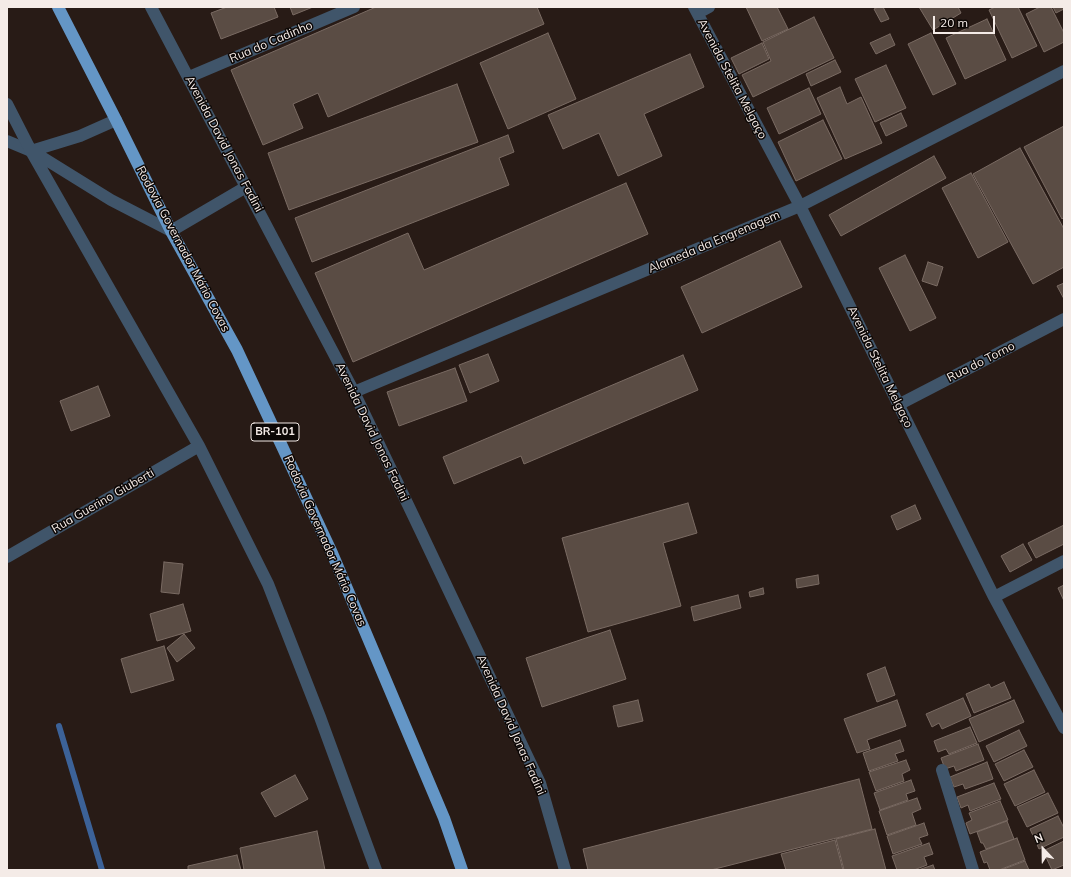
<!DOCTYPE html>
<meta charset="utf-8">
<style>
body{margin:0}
#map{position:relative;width:1071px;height:877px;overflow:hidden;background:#281b16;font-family:Mulish,sans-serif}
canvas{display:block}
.frame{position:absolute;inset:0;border:8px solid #f4ebe7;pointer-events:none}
.north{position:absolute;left:1023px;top:829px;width:40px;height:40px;-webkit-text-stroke:3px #0c0705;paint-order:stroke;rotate:338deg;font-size:11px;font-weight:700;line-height:16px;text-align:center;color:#f4ebe7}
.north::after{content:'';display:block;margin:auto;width:14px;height:18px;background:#f4ebe7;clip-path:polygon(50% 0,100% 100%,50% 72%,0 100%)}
.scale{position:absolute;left:933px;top:16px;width:62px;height:18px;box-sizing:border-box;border:2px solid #f4ebe7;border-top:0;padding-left:5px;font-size:12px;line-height:14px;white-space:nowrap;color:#f4ebe7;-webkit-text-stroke:3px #0c0705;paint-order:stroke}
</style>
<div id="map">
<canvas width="1071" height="877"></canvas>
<div class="frame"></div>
<div class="north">N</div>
<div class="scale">20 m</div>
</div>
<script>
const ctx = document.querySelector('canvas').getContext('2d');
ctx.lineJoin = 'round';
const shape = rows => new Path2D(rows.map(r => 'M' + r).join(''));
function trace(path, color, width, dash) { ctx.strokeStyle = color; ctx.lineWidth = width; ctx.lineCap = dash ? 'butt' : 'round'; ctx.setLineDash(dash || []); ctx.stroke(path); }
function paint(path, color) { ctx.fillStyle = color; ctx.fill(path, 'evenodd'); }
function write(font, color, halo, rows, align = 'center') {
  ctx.font = font + ' Mulish,sans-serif'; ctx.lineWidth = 3; ctx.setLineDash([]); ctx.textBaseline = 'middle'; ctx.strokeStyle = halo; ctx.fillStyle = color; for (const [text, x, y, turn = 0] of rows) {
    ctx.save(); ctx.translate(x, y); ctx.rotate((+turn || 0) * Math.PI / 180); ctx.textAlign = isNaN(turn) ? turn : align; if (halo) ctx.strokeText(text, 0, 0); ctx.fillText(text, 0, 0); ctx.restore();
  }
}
trace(shape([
 [59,726,102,870]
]), '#3c6298', 6);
const building = shape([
 [227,7,274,7,278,17,221,39,211,13,227,7],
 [290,7,313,7,293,15,290,7],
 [376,7,537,7,544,24,328,117,318,93,293,104,303,128,263,145,231,70,376,7],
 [746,7,777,7,788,29,762,41,746,7],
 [878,7,883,7,889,19,881,22,874,9,878,7],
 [919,7,958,7,961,13,933,30,919,7],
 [995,7,1018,7,1037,46,1012,58,989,10,995,7],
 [1040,7,1051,7,1064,33,1064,42,1044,52,1026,14,1040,7],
 [1053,7,1064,7,1064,9,1056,13,1053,7],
 [814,17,834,58,753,97,742,75,771,61,763,42,814,17],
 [987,19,1006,60,965,79,946,38,987,19],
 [548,33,576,99,508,129,480,63,548,33],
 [931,33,956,84,933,95,908,44,931,33],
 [890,34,895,45,876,54,870,43,890,34],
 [762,43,769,59,739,74,731,58,762,43],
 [690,54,704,87,644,114,662,156,618,176,599,133,563,149,548,115,690,54],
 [835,60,841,72,811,86,806,74,835,60],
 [886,65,906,108,875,122,855,79,886,65],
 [457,84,478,142,289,210,268,153,457,84],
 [840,87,847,104,861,97,882,143,845,159,817,98,840,87],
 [809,88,821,114,779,134,767,108,809,88],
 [901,113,907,126,886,136,880,123,901,113],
 [823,120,842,159,796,181,778,142,823,120],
 [1064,126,1064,217,1062,219,1024,147,1064,126],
 [508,135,514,152,499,158,509,185,312,262,295,218,508,135],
 [1020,148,1064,229,1064,267,1033,284,973,174,1020,148],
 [934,156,946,178,841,236,829,215,934,156],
 [971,173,1008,242,978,258,942,188,971,173],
 [626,183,648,234,353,362,315,273,408,233,424,270,626,183],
 [780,241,802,287,702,333,681,287,780,241],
 [905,255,936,318,910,331,879,268,905,255],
 [928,262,943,267,937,286,922,281,928,262],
 [1064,283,1064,299,1057,286,1064,283],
 [488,354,499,381,470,393,459,365,488,354],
 [683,355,698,390,524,464,521,456,454,484,443,457,683,355],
 [455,368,467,401,399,426,387,392,455,368],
 [98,386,110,416,71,431,60,401,98,386],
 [688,503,697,533,663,543,681,606,588,632,562,538,688,503],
 [915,505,921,519,897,530,891,516,915,505],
 [1064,525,1064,544,1036,558,1028,543,1064,525],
 [1023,544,1032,560,1010,572,1001,556,1023,544],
 [164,562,183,564,179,594,161,592,164,562],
 [818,575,819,584,797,588,796,579,818,575],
 [1064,585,1064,601,1058,588,1064,585],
 [763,588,764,594,750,597,749,592,763,588],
 [738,595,741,608,694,621,691,607,738,595],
 [183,604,191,631,157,641,150,614,183,604],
 [610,630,626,679,542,707,526,658,610,630],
 [184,634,195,648,177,662,167,648,184,634],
 [164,646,174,680,131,693,121,659,164,646],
 [885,667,895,695,877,702,867,674,885,667],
 [1004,682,1011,698,974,713,966,694,989,684,991,688,1004,682],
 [963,698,971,716,942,729,939,723,932,727,926,714,963,698],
 [638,700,643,721,618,727,613,706,638,700],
 [897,700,906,726,867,740,870,749,857,753,844,719,897,700],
 [1014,700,1024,722,979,742,969,719,1014,700],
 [970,727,977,743,949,754,946,749,938,752,934,741,970,727],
 [1019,730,1027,746,994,762,986,746,1019,730],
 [900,740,904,751,895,754,898,761,869,771,863,753,900,740],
 [978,744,984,760,956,771,954,766,945,769,941,758,978,744],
 [1024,750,1033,767,1004,781,995,764,1024,750],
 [906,760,910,770,902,774,904,781,876,791,869,772,906,760],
 [987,762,993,779,965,789,963,784,954,787,950,777,987,762],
 [1034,770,1045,792,1015,806,1004,784,1034,770],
 [295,775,308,799,275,817,261,793,295,775],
 [859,779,872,829,711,870,588,870,583,849,859,779],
 [911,780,915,791,906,794,908,800,880,810,874,793,911,780],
 [994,783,1001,799,970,811,968,805,961,808,957,797,994,783],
 [1048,793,1058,813,1027,827,1017,807,1048,793],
 [917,798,921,809,912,813,916,825,887,835,879,811,917,798],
 [1000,801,1008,820,970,834,966,823,972,820,969,813,1000,801],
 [1058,816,1064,828,1064,837,1039,849,1030,829,1058,816],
 [1007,821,1014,839,986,849,983,843,981,843,977,832,1007,821],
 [924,823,928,835,919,838,922,844,893,854,887,836,924,823],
 [875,829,886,870,844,870,836,839,875,829],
 [317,831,325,870,244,870,240,848,317,831],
 [1017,838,1025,860,999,870,990,870,987,862,984,863,980,852,1017,838],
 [835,840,843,870,786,870,781,854,835,840],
 [1064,841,1064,865,1052,870,1043,851,1064,841],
 [929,843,933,854,924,857,927,865,914,870,897,870,892,856,929,843],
 [237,855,241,870,188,870,188,866,237,855],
 [1025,861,1029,870,1001,870,1025,861],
 [933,865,935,870,918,870,933,865]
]);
paint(building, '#5a4c44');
trace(building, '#7a6b63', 1);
trace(shape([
 [7,141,31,151]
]), '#40556a', 12);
trace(shape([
 [151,7,354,392,421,532,540,783,565,870],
 [694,7,800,206,994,597,1064,728],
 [698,13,709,7],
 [189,77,354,7],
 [7,104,31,151,199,446,268,584,320,717,376,870],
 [31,151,80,136,116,120],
 [32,151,111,200,171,231,246,187],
 [354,392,800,206,1064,71],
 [898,405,1064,319],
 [7,557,199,446],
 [994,597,1064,561],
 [942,770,973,870]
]), '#40556a', 12);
trace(shape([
 [58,7,116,120,171,231,237,350,332,553,444,818,462,870]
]), '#6496c6', 12);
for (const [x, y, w] of [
 [275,432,48]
]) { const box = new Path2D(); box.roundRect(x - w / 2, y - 9, w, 18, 3); ctx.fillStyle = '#0c0705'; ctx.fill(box); trace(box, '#f4ebe7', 1); }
write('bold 11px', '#f4ebe7', null, [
 ["BR-101",275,432]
]);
write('12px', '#f4ebe7', '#0c0705', [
 ["Rua do Cadinho",271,42,-23],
 ["Avenida Stelita Melgaço",732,79,62],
 ["Avenida David Jonas Fadini",224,144,62],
 ["Alameda da Engrenagem",714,242,-23],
 ["Rodovia Governador Mário Covas",183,249,62],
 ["Rua do Torno",981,362,-27],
 ["Avenida Stelita Melgaço",880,367,64],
 ["Avenida David Jonas Fadini",372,432,64],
 ["Rua Guerino Giuberti",103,501,-30],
 ["Rodovia Governador Mário Covas",325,541,66],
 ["Avenida David Jonas Fadini",511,725,66]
]);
</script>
